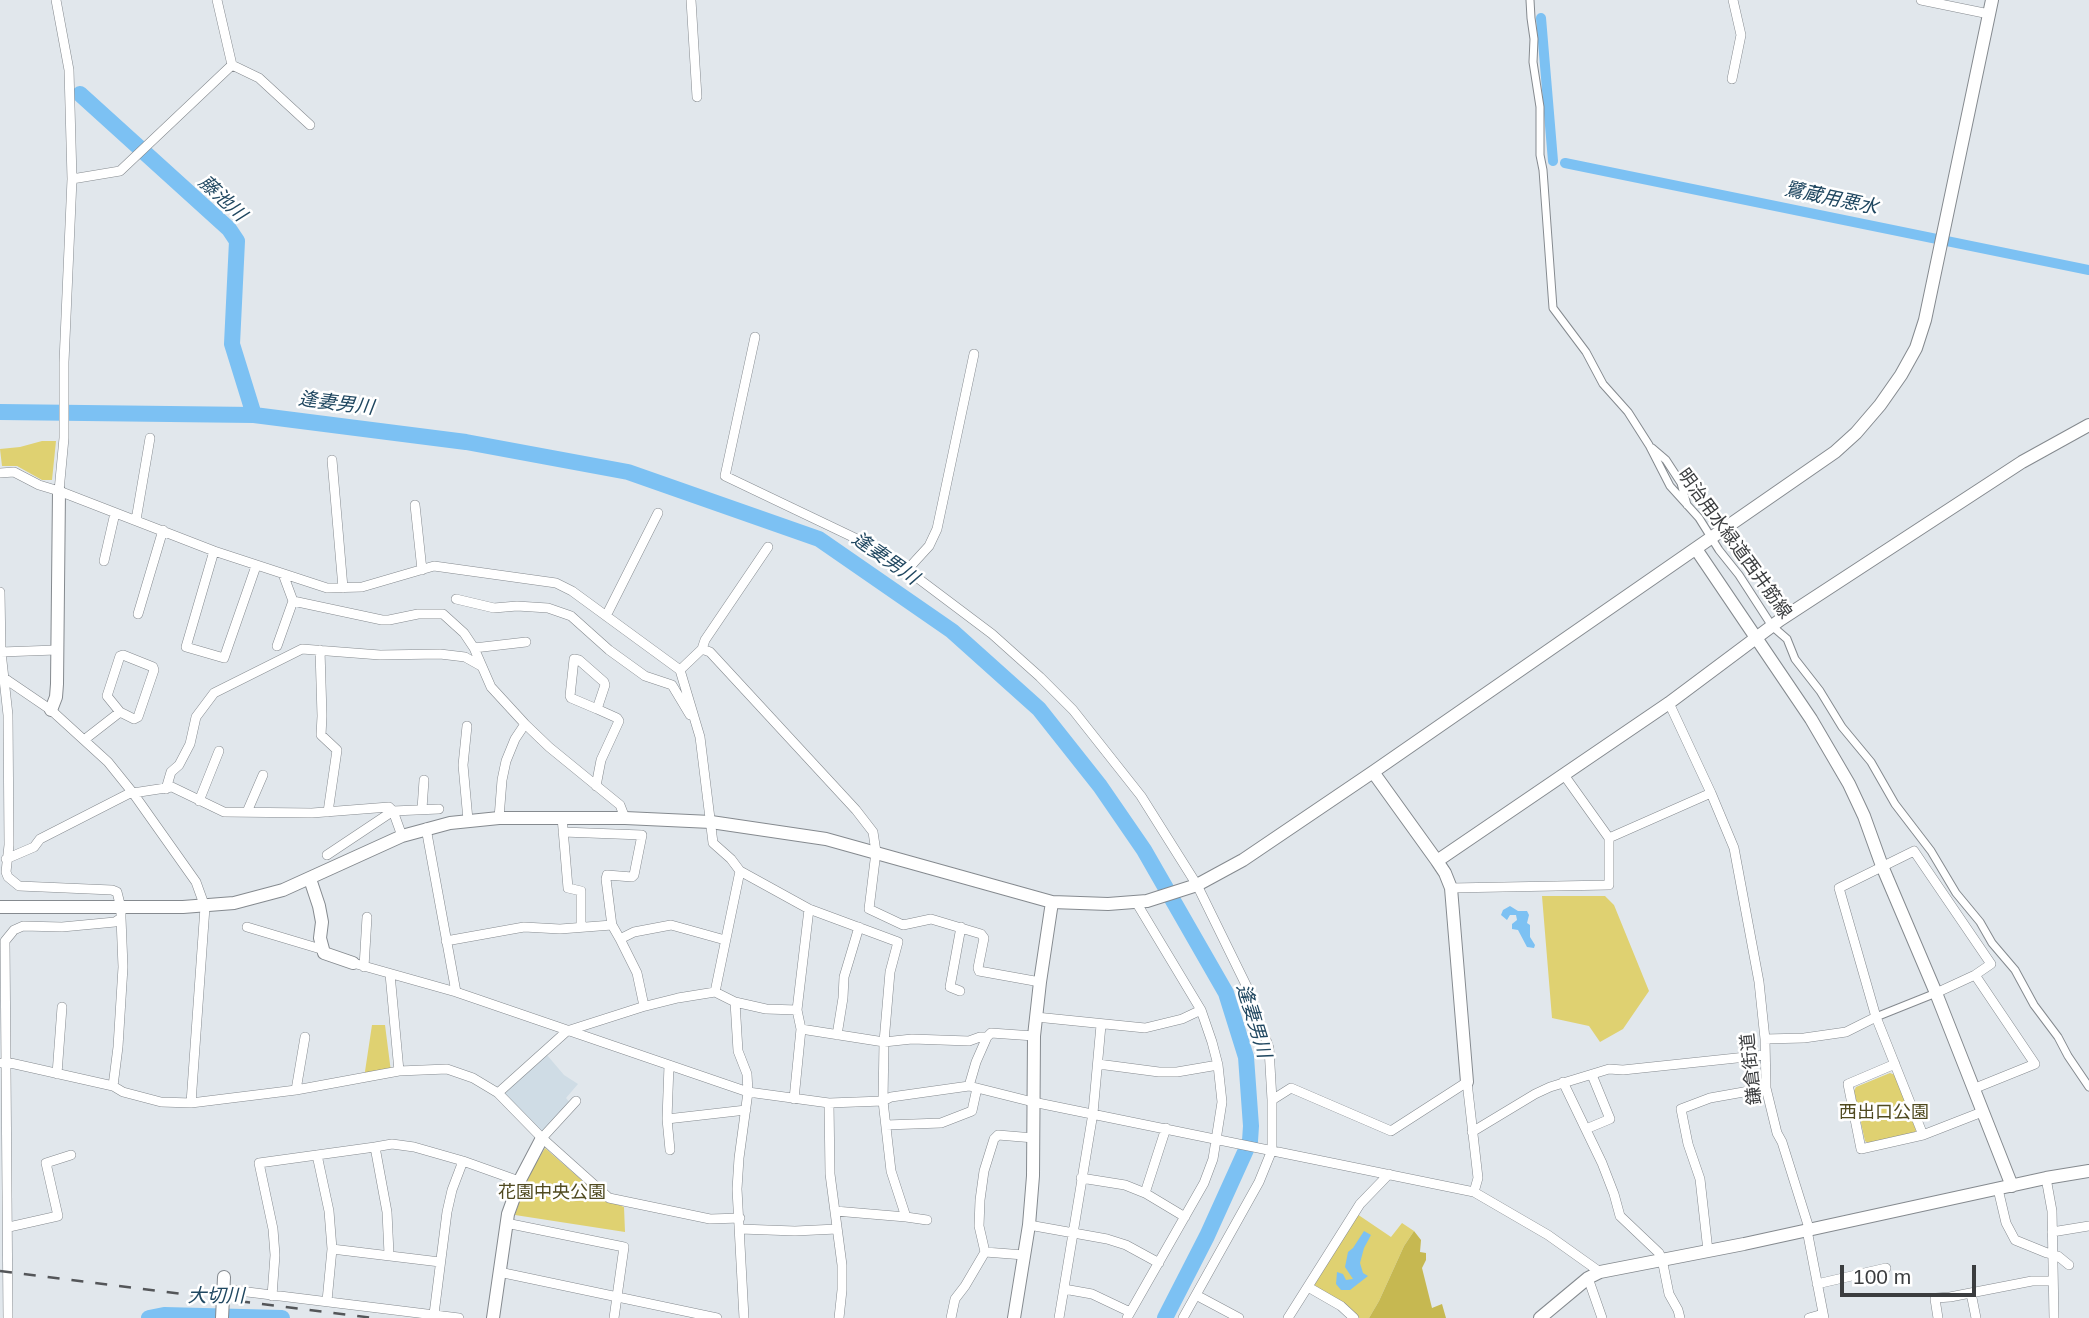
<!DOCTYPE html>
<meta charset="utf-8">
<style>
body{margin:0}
#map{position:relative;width:2089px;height:1318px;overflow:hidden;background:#e1e7ec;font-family:Arial,sans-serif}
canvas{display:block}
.scale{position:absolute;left:1840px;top:1265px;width:136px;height:32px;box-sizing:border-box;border:4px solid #3b3d3f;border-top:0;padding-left:9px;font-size:21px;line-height:24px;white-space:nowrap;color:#3b3d3f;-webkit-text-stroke:5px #fff;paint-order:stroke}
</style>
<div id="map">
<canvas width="2089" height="1318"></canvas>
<div class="scale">100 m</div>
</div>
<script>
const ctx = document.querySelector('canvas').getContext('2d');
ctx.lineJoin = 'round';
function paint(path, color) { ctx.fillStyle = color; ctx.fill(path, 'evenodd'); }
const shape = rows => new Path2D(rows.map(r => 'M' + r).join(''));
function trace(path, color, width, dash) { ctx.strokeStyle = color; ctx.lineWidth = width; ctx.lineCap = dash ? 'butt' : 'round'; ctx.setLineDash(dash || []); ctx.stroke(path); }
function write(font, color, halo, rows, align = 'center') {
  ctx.font = font + ' Arial,"Noto Sans JP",sans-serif'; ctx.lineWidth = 5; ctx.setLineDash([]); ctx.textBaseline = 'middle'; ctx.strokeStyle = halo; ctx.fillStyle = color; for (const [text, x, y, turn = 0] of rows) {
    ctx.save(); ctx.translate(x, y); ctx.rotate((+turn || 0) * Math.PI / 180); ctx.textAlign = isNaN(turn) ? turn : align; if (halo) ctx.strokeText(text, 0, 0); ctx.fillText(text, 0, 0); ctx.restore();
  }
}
paint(shape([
 [547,1055,564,1075,578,1084,566,1098,571,1104,542,1134,503,1094]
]), '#cfdce5');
paint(shape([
 [42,441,56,441,52,480,42,480,17,466,2,466,0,449,20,447],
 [1542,896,1605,896,1614,905,1649,991,1623,1029,1600,1042,1589,1026,1552,1018],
 [372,1025,385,1025,391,1072,364,1078],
 [1890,1073,1895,1075,1916,1130,1915,1133,1868,1143,1865,1141,1854,1091,1856,1087],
 [545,1148,601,1197,624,1207,625,1232,515,1215,526,1180],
 [1357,1214,1391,1237,1402,1223,1414,1231,1404,1246,1379,1301,1369,1318,1358,1318,1343,1304,1317,1290,1314,1283]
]), '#dfd171');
paint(shape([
 [1414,1231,1421,1240,1420,1252,1426,1253,1426,1260,1422,1268,1432,1308,1442,1304,1446,1318,1369,1318,1379,1301,1404,1246]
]), '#c6b851');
paint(shape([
 [1510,906,1518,911,1527,911,1529,915,1527,923,1530,925,1530,937,1535,945,1534,948,1527,947,1518,930,1512,929,1512,924,1517,920,1516,915,1510,915,1507,920,1501,915,1503,910],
 [1364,1231,1371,1235,1364,1248,1360,1263,1363,1273,1368,1276,1350,1290,1341,1290,1336,1284,1337,1272,1343,1274,1346,1280,1353,1279,1345,1267,1348,1252,1353,1248]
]), '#7cc1f3');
trace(shape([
 [1541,18,1553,161],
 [1565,163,2089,270]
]), '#7cc1f3', 10);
trace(shape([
 [80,94,229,229,237,241,232,344,254,415],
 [0,412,254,415,466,442,628,472,819,539,952,631,1039,709,1100,786,1144,850,1226,993,1246,1057,1251,1126,1250,1141,1207,1236,1165,1318],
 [149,1318,164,1315,282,1318]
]), '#7cc1f3', 16);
const pedestrian = shape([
 [1530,0,1531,18,1534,39,1533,62,1540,107,1540,155,1543,170,1553,308,1586,352,1603,384,1628,412,1649,445,1670,486,1699,518,1719,550,1739,575,1772,626,1787,639,1795,659,1820,691,1842,727,1871,762,1895,804,1931,851,1956,893,1980,922,1992,943,2015,970,2034,1005,2058,1037,2068,1056,2089,1087],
 [1652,448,1666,460,1681,483,1687,505],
 [1876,1017,1936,993]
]);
const minor = shape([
 [56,0,69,70,72,179,64,362,64,438,59,491],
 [217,0,232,65],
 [691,0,697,97],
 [1921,0,1989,14],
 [232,65,259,78,310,125],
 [1732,79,1741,35,1733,0],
 [72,179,120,171,232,65],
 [755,337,725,476,857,539,907,570,992,634,1040,677,1073,710,1141,796,1197,885,1248,989,1269,1048,1272,1100,1272,1150,1259,1182,1183,1318],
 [332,460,343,588],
 [0,473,14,472,39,485,59,491,214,551,327,588,362,587,434,566,556,583,572,591,680,670,700,737,713,843,731,859,740,871,809,909,898,942,890,972,884,1042,883,1101,891,1171,906,1217,927,1220],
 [415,505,422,570],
 [136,520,150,438],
 [214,551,186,647,224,658,256,566],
 [104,561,115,513],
 [907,570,929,546,937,529,974,354],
 [0,592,1,652,8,715,9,845,6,872,8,877,19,886,112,890,117,892,121,908,121,918,115,922,62,927,23,926,14,930,5,941,8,1318],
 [456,599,494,608,517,606,548,608,571,616,609,650,645,676,672,685,690,715],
 [293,601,382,620,389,620,418,614,443,614,464,633,474,648,491,687,525,724,549,747,620,805,625,818],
 [138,614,163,530],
 [606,616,658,513],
 [277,646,293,601,283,574],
 [474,648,526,642],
 [702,649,705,640,768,547],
 [320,650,322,716,321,735,337,750,328,812],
 [1,652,56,650],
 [680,670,702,649,710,652,856,810,873,832,876,852,869,909,903,925,931,919,981,934,984,938,978,968,979,971,1040,982],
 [1,676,51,710,108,762,133,793,196,882,205,907,191,1103],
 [1669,703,1711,793,1734,848,1759,982,1765,1039,1766,1088,1777,1133,1782,1142,1808,1225,1807,1230,1824,1318],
 [467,726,463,765,468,820],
 [84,740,120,712,134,719,138,717,154,670,153,667,123,655,120,656,107,696,120,712],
 [596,786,601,760,619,721,617,718,597,709,571,698,570,696,574,659,579,660,604,682,605,685,597,709],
 [166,789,171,772,179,765,190,744,196,717,214,693,302,649,380,655,440,654,465,657,481,666],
 [133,793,172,787,224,812,312,813,389,807,393,811,439,809],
 [199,801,219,751],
 [422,809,424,780],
 [247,812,263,775],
 [562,817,568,888,581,891,581,926],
 [499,818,502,780,506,761,515,739,525,724],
 [426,828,456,992],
 [563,832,642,835,634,875,632,877,607,875,606,879,612,926],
 [1609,838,1711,793],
 [327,855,393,811,402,836],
 [6,859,34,847,40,839,132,792],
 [1451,888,1609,885,1609,838,1564,775],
 [247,927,324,950],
 [620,939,637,973,644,1006],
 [446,941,524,927,560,929,612,925,620,939,634,932,671,925,725,940],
 [353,963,456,992,748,1092,829,1103,883,1101,891,1097,969,1086,1033,1102,1474,1192,1548,1235,1600,1272],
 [364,967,367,917],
 [390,974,399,1071],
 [960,991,950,987,961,927],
 [715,992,740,871],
 [1936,993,1975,975],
 [735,1002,738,1051,747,1074,748,1092,739,1158,737,1189,744,1318],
 [1036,1017,1145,1028,1182,1019,1201,1010],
 [801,1029,884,1042,912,1039,969,1041,980,1037,987,1037],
 [837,1035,843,998,844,977,859,927],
 [1765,1039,1804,1038,1846,1032,1876,1017],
 [2,1063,6,1062,113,1086,123,1092,161,1102,191,1103,296,1090,399,1071,447,1069,473,1078,498,1093,542,1138,609,1198,710,1219,740,1218],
 [1098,1064,1159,1072,1177,1072,1218,1065],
 [1895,1064,1848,1084,1861,1149,1923,1135],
 [669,1065,667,1119,670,1150],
 [57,1074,62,1007],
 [1563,1082,1602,1163,1614,1194,1620,1216,1659,1253,1662,1259,1669,1294,1678,1310,1680,1318],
 [113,1086,118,1047,123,967,121,918],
 [969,1086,976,1062,987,1037,991,1033,1034,1036],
 [1973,1089,2035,1064,1975,975,1991,964,1914,851,1839,888,1876,1017,1923,1135,1982,1112],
 [296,1090,305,1037],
 [498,1093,567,1031,642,1007,678,998,715,992,735,1002,766,1009,797,1010],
 [794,1099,801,1029,797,1010,809,909],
 [1272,1100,1291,1088,1391,1131,1467,1082,1478,1178,1474,1192],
 [829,1103,830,1174,842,1265,842,1290,839,1318],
 [667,1119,746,1110],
 [886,1125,941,1123,972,1111,977,1088],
 [1586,1129,1610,1119,1592,1075],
 [1472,1132,1535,1094,1550,1087,1609,1069,1623,1070,1765,1055],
 [542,1138,576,1101],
 [317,1155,329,1211,332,1249],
 [1081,1178,1125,1185,1145,1193,1185,1217],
 [2046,1178,2052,1211,2054,1318],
 [1998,1189,2006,1223,2015,1240,2047,1253,2058,1256,2069,1265],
 [1145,1193,1166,1128],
 [835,1211,906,1217],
 [506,1223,624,1247,614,1318],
 [1029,1225,1107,1239,1126,1245,1159,1263],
 [9,1227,58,1216,46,1163,71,1155],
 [740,1229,795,1231,837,1229],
 [2052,1232,2089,1226],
 [1708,1251,1700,1179,1688,1144,1681,1109,1710,1098,1766,1088],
 [985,1252,1024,1255],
 [389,1254,387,1212,375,1147,392,1144,414,1147,463,1161,519,1181],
 [499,1272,717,1318],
 [1588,1278,1602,1318],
 [1817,1284,1886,1268],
 [1308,1287,1341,1306,1354,1318],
 [223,1289,459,1318],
 [1064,1289,1092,1294,1130,1312],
 [1971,1293,1976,1318],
 [1196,1295,1239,1318],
 [272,1296,275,1255,273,1229,259,1163,375,1147],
 [327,1301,332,1249,440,1262],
 [434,1314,447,1212,452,1190,463,1161],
 [951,1318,955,1299,965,1286,985,1252,979,1226,980,1200,984,1171,994,1139,998,1135,1034,1138],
 [1059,1318,1093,1113,1101,1025],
 [1127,1318,1204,1183,1213,1159,1222,1102,1218,1065,1212,1042,1201,1010,1136,902],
 [1288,1318,1360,1204,1389,1174],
 [1809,1318,1823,1314],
 [1938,1318,1935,1299,1936,1298,1950,1297,2032,1281,2053,1281]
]);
const tertiary = shape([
 [1696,549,1811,719,1849,784,1864,816,1882,866,1936,993,2012,1186],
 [51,710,56,697,57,684,59,491],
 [1373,772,1437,861,1445,873,1451,888,1467,1082],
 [1437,861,1669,703,1780,620,2022,462,2089,425],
 [310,879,319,906,322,922,320,938,324,953,353,963],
 [0,907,183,907,234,903,283,890,402,836,450,823,499,818,625,818,711,822,826,839,1052,902,1108,904,1147,901,1197,885,1243,860,1373,772,1835,452,1856,433,1880,405,1901,375,1916,348,1925,320,1992,0],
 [222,1318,224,1277],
 [493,1318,508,1214,521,1178,542,1138],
 [1014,1318,1029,1225,1033,1176,1034,1036,1040,982,1052,902],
 [1540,1318,1588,1278,1600,1272,1744,1244,2046,1178,2089,1171]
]);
trace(pedestrian, '#858a8f', 9);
trace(minor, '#858a8f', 10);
trace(tertiary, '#858a8f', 14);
trace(pedestrian, '#fff', 7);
trace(minor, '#fff', 9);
trace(tertiary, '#fff', 12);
trace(shape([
 [0,1271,374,1318]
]), '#545659', 2.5, [12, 12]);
write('18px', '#3b3d3f', '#fff', [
 ["明治用水緑道西井筋線",1734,544,54],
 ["鎌倉街道",1752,1069,-96]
]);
write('18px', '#504a20', '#fff', [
 ["西出口公園",1884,1113],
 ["花園中央公園",552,1193]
]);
write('italic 19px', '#214861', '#fff', [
 ["藤池川",222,199,43],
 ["鷺蔵用悪水",1831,199,12],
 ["逢妻男川",336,404,7],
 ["逢妻男川",885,559,35],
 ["逢妻男川",1253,1021,73],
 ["大切川",216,1297]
]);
</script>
